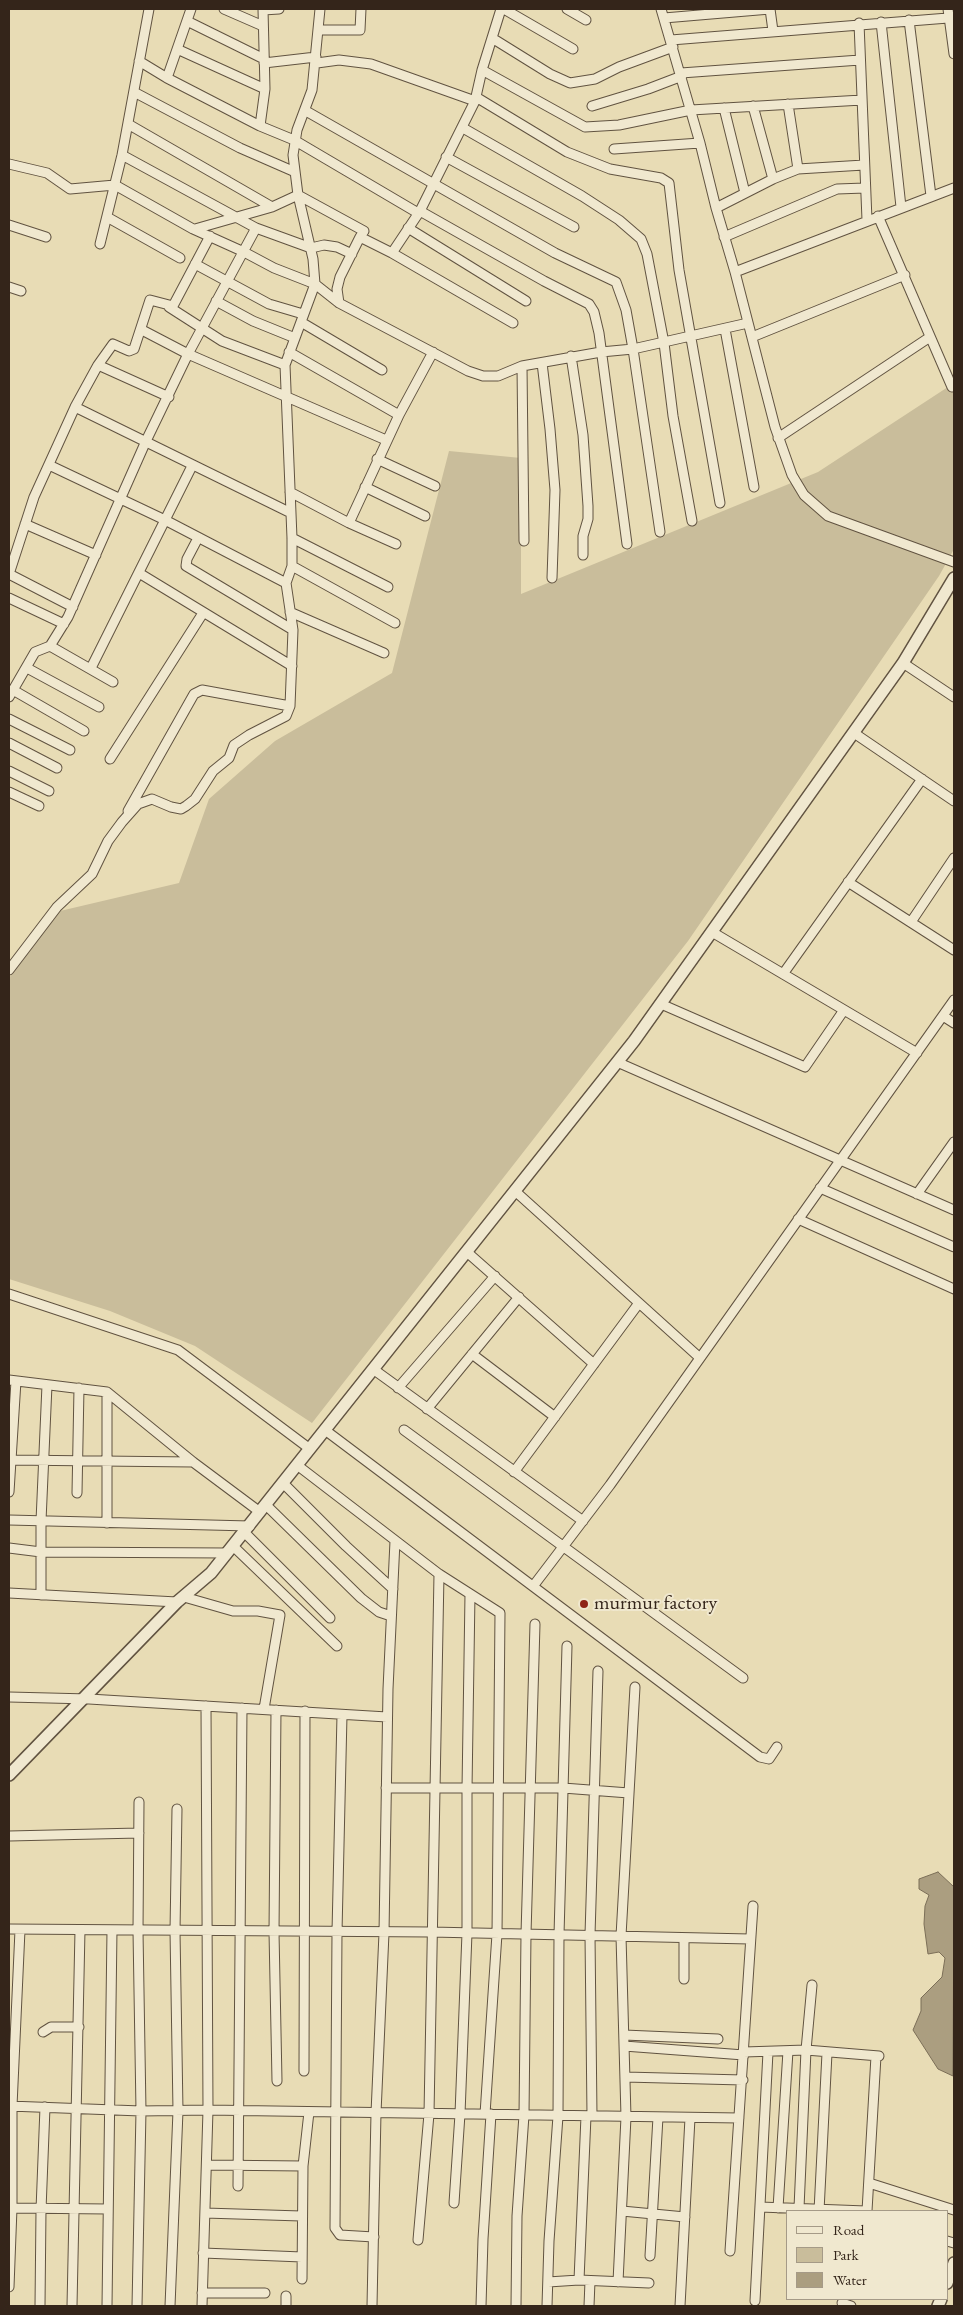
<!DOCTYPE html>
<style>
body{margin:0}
#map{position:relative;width:963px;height:2315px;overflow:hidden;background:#e8dcb5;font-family:"EB Garamond",serif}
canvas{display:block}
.frame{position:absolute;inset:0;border:10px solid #34251a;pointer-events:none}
.legend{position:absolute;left:786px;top:2210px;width:162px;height:90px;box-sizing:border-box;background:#f0e8cf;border:1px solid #a59a87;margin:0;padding:6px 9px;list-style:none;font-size:15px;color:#34251a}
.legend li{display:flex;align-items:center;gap:10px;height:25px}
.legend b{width:25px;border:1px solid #a59a87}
</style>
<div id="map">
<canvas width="963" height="2315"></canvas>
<div class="frame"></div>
<ul class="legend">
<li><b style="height:6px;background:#f0e8cf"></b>Road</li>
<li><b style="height:14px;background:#c9bd9b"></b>Park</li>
<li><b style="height:14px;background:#ab9e80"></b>Water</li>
</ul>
</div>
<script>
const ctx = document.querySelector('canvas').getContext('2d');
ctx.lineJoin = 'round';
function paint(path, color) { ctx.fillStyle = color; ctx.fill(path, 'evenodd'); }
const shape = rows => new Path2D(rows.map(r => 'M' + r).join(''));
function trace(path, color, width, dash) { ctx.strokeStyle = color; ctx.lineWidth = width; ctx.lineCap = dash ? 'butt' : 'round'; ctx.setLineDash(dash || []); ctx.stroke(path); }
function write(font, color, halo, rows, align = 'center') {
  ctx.font = font + ' "EB Garamond",serif'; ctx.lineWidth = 4; ctx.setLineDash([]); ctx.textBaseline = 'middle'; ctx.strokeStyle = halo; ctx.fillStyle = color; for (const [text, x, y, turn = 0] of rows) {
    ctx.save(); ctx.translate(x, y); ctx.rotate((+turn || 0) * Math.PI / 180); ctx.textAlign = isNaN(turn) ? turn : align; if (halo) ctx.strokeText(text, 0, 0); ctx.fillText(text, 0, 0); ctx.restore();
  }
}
paint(shape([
 [954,383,954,549,939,576,688,941,312,1423,195,1346,110,1311,9,1279,9,978,60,911,179,883,209,799,275,741,392,673,449,451,521,458,521,594,818,472]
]), '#c9bd9b');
const water = shape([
 [938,1872,954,1887,953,2076,938,2069,913,2030,921,2011,921,1998,942,1977,945,1958,939,1952,928,1954,924,1924,925,1906,929,1895,919,1889,919,1879,938,1872]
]);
paint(water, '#ab9e80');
trace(water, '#7b6e57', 1);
const minor = shape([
 [224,9,263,26],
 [504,9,573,49],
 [567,9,586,20],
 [661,9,700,143,716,208,735,272,775,427,792,475,804,495,828,516,954,562],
 [770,9,773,31],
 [948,9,954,54],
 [263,10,279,9],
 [664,18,770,9],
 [909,20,931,196],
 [187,21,264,59],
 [881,22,901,207],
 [859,23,867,220],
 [318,30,360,30,361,9],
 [492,38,550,74,570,83,595,79,619,67,673,47],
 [671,40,948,18],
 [177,49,265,89],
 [139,61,167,78,260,126,294,140,418,213],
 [264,63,316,57],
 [317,63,339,60,371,64,475,101],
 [482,70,585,127,619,125,691,110,862,100],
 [681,73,860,60],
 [167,78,191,9],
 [134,92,240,148,295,172],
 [476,97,567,152,610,169,661,178,669,183,679,270,720,503],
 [788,104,798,169],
 [592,106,648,89,682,76],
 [753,106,773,179],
 [724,108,745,193],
 [306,111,555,253,616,282,626,310,633,349,660,532],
 [128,124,272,207],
 [260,126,265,89,263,9],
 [463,128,582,196,619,220,641,239,647,254,664,343,673,416,692,521],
 [614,149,700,143],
 [122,155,256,228,311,248,324,245,337,247,352,254],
 [446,157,574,227],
 [9,164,47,173,70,189,115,185,193,229,244,252,274,268,315,284,339,303,468,371,483,376,498,376,522,366,601,352,633,349,748,323],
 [716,208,773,179,798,169,864,165],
 [420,211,544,281,589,304,594,312,599,333,627,544],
 [878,216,952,387],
 [107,217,180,258],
 [9,225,46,237],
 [408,228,526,301],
 [195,229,272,207,298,195,364,231,360,237],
 [724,237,837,189,865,188],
 [100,244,122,155,149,9],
 [392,253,420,211,475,101,482,70,501,9],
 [195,264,269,304,303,314],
 [735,272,954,188],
 [9,287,21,291],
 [216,301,253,321,295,338],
 [339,303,337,289,340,277,360,237,392,253,513,323],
 [169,307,222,341,285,365],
 [301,322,382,370],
 [725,329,754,487],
 [142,330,188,354,386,440],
 [752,337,905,275],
 [289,352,399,415],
 [571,356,583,435,588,506,588,519,583,536,583,555],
 [542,363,550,429,555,490,552,578],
 [98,365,169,397],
 [522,366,524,541],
 [75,407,291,513],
 [778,438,930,337],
 [377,459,435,486],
 [49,465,165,520,286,583],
 [365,487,425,516],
 [290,492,349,523,396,544],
 [349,523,399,415,433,352],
 [25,524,96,555],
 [198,538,187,559,186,566,293,630],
 [292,538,388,587],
 [292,566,395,623],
 [139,573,292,666],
 [9,574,34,497,75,407,98,365,113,344,129,351,134,349,150,300,173,306,210,236],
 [9,574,73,607],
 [9,598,64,624],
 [290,612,384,653],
 [50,646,113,682],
 [903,663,954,697],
 [27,668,99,707],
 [91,668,192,466],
 [13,690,84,731],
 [9,697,35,652,50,646,68,617,146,441,188,354,256,228],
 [9,719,70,750],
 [854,733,954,801],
 [9,743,57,768],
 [110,759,203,613],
 [9,771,49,791],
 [9,792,39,806],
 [128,811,194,694,202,690,290,706],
 [848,882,954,950],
 [911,922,954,858],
 [712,932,917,1053],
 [9,970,57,907,92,874,108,841,122,822,138,804,152,799,171,807,181,809,186,806,195,799,213,771,229,758,234,745,249,735,286,716,290,706,293,630,286,583,292,566,292,538,285,365,315,284,313,259,298,195,293,155,297,130,312,90,320,9],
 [783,974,922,779],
 [661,1004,805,1067,844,1010],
 [943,1016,954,1023],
 [617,1062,954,1210],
 [820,1188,954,1247],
 [515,1191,700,1358],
 [917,1194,954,1142],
 [798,1219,954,1289],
 [467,1252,594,1364],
 [9,1294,178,1350,310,1449],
 [472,1354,555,1417],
 [373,1369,583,1521],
 [9,1380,107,1392,193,1462,260,1512],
 [398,1388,495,1276],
 [427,1409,519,1297],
 [325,1430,760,1757,769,1759,777,1747],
 [404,1430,743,1678],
 [9,1460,193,1462],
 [297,1465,439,1574,500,1613,497,1934,485,2114],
 [514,1472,639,1303],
 [283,1483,346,1546,393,1589],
 [9,1492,16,1381],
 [77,1493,79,1388],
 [266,1505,361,1598,379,1612,391,1616],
 [9,1520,250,1526],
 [107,1523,107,1392],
 [245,1533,330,1618],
 [233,1546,337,1646],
 [9,1548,41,1552,227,1553],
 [534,1585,610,1485,954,1000],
 [9,1593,177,1602],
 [41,1595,41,1521,47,1385],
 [184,1597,233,1611,258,1611,280,1615,264,1709],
 [9,1697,89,1699,387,1717],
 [276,1710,274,1932,277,2081],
 [342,1715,337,1932,335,2228,340,2235,374,2237],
 [386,1788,563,1788,629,1793],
 [9,1836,139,1833],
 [9,1929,431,1932,750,1939],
 [684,1938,684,1979],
 [43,2032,51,2027,79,2027],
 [624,2035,718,2039],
 [624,2046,744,2055],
 [744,2052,806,2050,879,2056],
 [304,2071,305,1711],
 [625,2077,743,2080],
 [9,2106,141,2111,208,2110,739,2118],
 [592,2116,590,1935,598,1671],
 [207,2165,303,2166],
 [869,2183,954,2210],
 [238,2186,242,1708],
 [454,2203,460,2114,467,1933,467,1789,470,1594],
 [760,2207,866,2211],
 [12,2208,108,2209],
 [778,2208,788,2051],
 [799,2208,806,2050,812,1985],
 [622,2211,685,2217],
 [819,2211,827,2053],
 [867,2211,876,2056],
 [205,2213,301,2216],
 [418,2240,429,2114,439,1574],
 [947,2241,954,2243],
 [730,2251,753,1906],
 [203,2253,302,2257],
 [650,2256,658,2117],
 [302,2279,303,2166,309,2112],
 [579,2280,586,2116],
 [548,2282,579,2280,649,2283],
 [618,2282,626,2117,621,1936,635,1687],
 [9,2287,12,2208,12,2106,20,1930],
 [202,2293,265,2293],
 [755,2301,768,2052],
 [842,2303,851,2306],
 [40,2306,41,2210,45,2107],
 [72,2306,80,1930],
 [107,2306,112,1930],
 [137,2306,141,2111,138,1931,139,1802],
 [170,2306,178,2111,175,1931,177,1809],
 [202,2306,208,2110,206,1706],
 [286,2306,286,2296],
 [372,2306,376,2113,384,1933,388,1689,395,1541],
 [481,2306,483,2239,491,2114],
 [516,2306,517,2216,524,2115,526,1934,535,1624],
 [547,2306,549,2241,558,2116,559,1935,567,1646],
 [589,2306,590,2281],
 [680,2306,690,2118]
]);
const tertiary = shape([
 [9,1775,177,1602,211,1573,634,1041,903,663,954,578],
 [947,2283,954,2263],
 [938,2306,941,2299]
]);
trace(minor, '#615341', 11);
trace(tertiary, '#615341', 14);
trace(minor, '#f0e8cf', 9);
trace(tertiary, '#f0e8cf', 11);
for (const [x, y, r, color] of [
 [584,1604,5,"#8f2418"]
]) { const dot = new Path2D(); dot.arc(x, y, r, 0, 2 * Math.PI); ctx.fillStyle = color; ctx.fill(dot); trace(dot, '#f0e8cf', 2); }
write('20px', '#34251a', '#f0e8cf', [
 ["murmur factory",594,1604]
], 'left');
</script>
